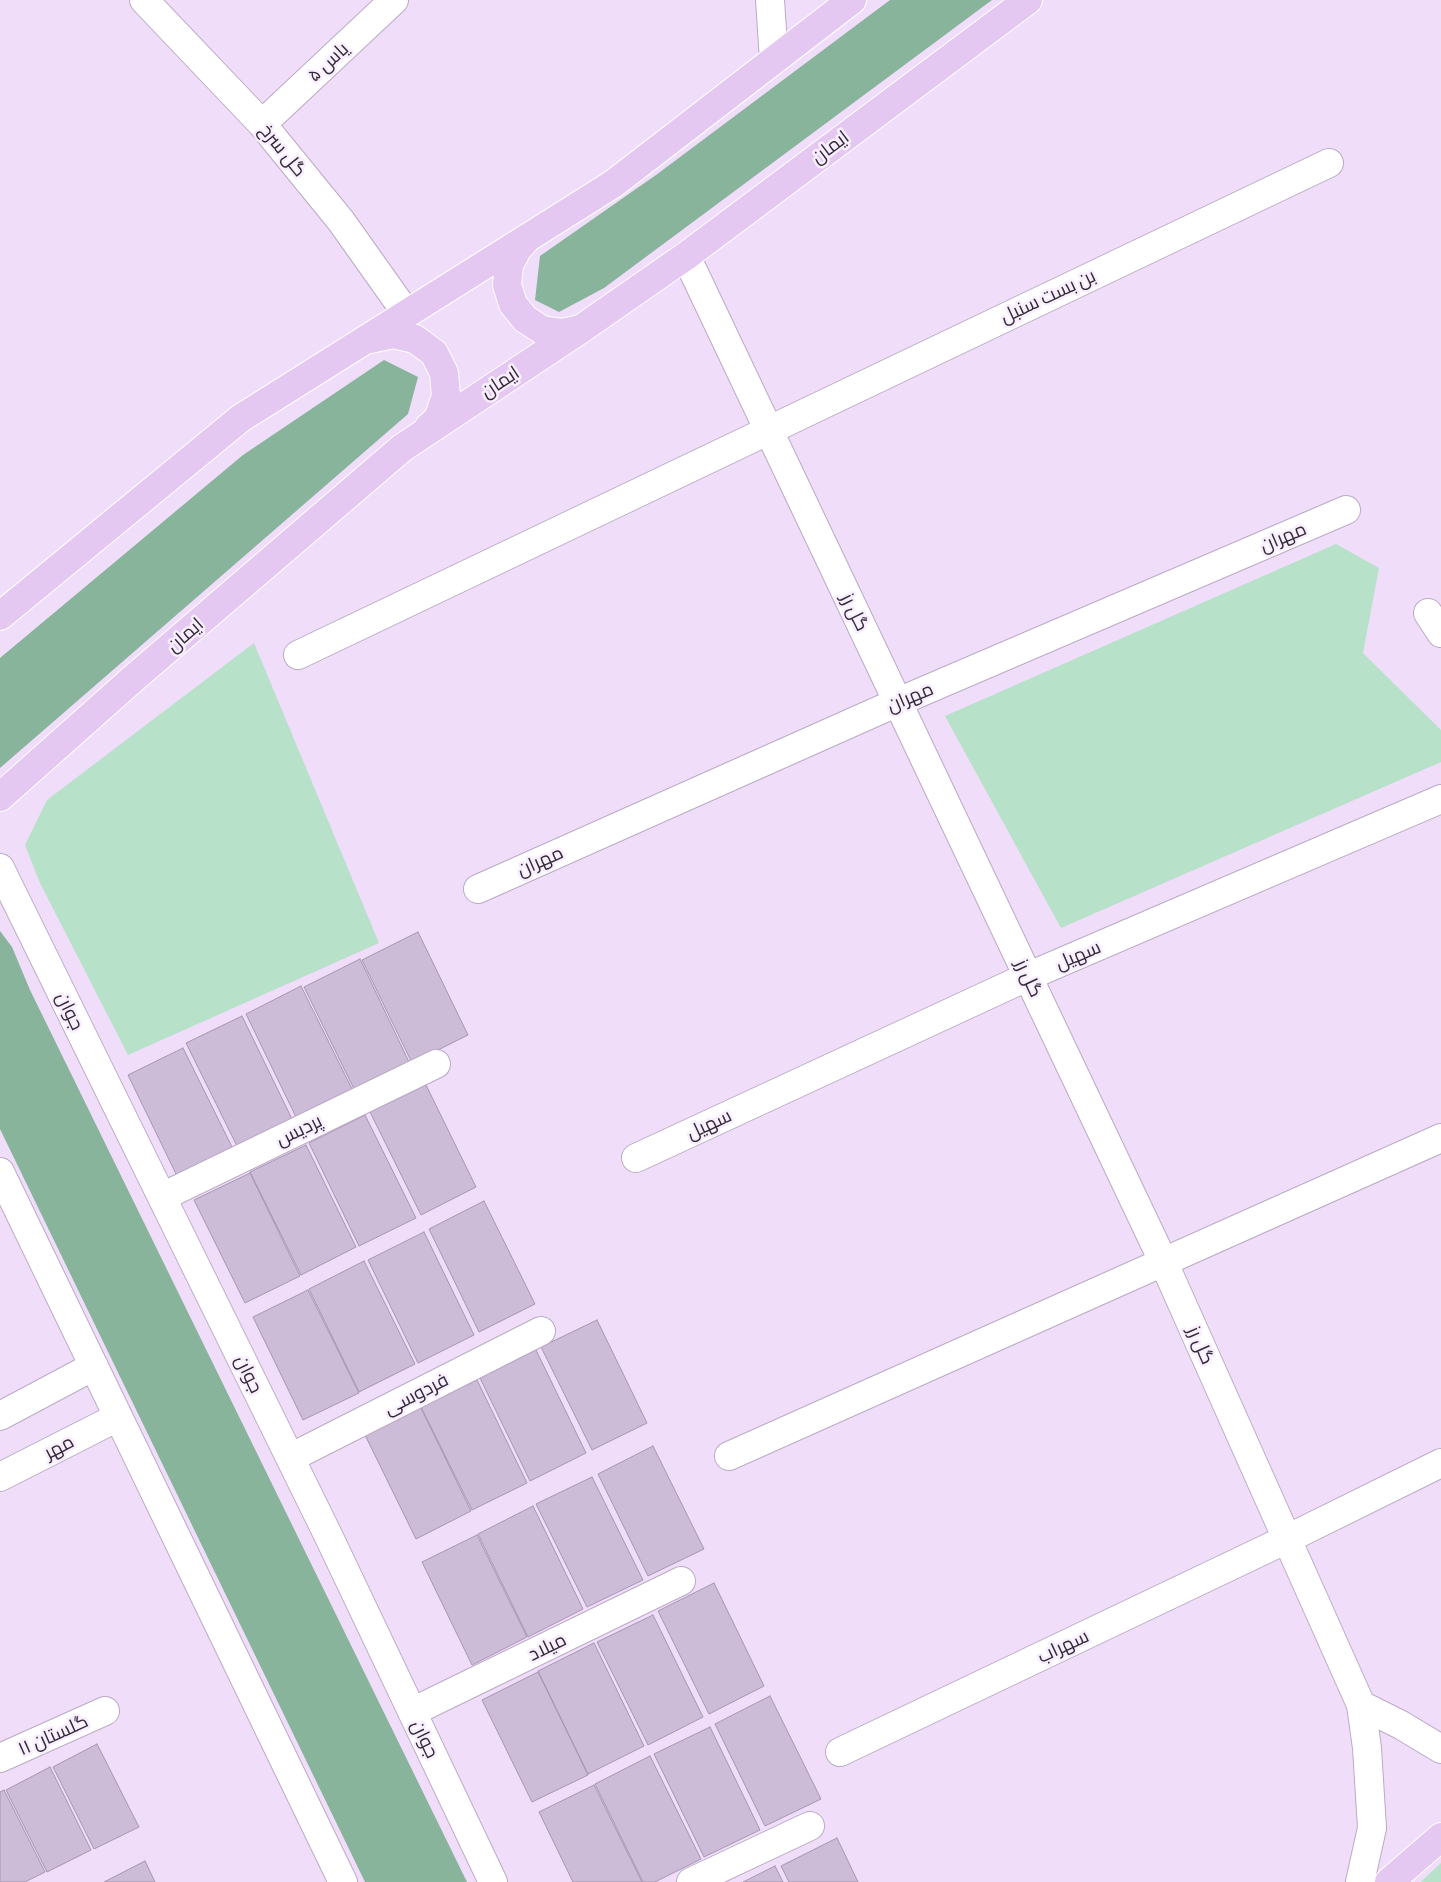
<!DOCTYPE html>
<meta charset="utf-8">
<style>
body{margin:0}
canvas{display:block;background:#efddf9}
</style>
<canvas width="1441" height="1882"></canvas>
<script>
const ctx = document.querySelector('canvas').getContext('2d');
ctx.lineJoin = 'round';
function paint(path, color) { ctx.fillStyle = color; ctx.fill(path, 'evenodd'); }
const shape = rows => new Path2D(rows.map(r => 'M' + r).join(''));
function trace(path, color, width, dash) { ctx.strokeStyle = color; ctx.lineWidth = width; ctx.lineCap = dash ? 'butt' : 'round'; ctx.setLineDash(dash || []); ctx.stroke(path); }
function write(font, color, halo, rows, align = 'center') {
  ctx.font = font + ' Commissioner,Cairo,sans-serif'; ctx.lineWidth = 5; ctx.setLineDash([]); ctx.textBaseline = 'middle'; ctx.strokeStyle = halo; ctx.fillStyle = color; for (const [text, x, y, turn = 0] of rows) {
    ctx.save(); ctx.translate(x, y); ctx.rotate((+turn || 0) * Math.PI / 180); ctx.textAlign = isNaN(turn) ? turn : align; if (halo) ctx.strokeText(text, 0, 0); ctx.fillText(text, 0, 0); ctx.restore();
  }
}
paint(shape([
 [1336,544,1379,568,1363,653,1441,730,1441,762,1061,928,945,716],
 [254,643,379,943,128,1055,40,883,25,845,47,800],
 [1441,1863,1441,1882,1421,1882,1427,1876]
]), '#b7e1c9');
paint(shape([
 [890,0,992,0,604,288,559,312,535,300,540,256,656,175],
 [384,360,418,377,408,414,0,768,0,658,243,455],
 [0,931,12,947,30,990,467,1882,365,1882,0,1129]
]), '#87b49b');
const building = shape([
 [418,932,468,1035,412,1063,362,960,418,932],
 [360,959,409,1062,354,1089,304,987,360,959],
 [301,986,352,1089,296,1117,246,1014,301,986],
 [242,1016,292,1119,237,1146,186,1043,242,1016],
 [183,1048,234,1151,178,1178,128,1075,183,1048],
 [426,1085,476,1187,421,1215,370,1112,426,1085],
 [365,1115,416,1218,359,1246,309,1143,365,1115],
 [306,1145,356,1247,301,1275,250,1172,306,1145],
 [250,1173,300,1276,245,1303,194,1200,250,1173],
 [484,1201,535,1304,479,1332,429,1229,484,1201],
 [424,1232,474,1335,418,1363,368,1260,424,1232],
 [364,1261,415,1364,359,1392,309,1289,364,1261],
 [308,1290,359,1393,303,1420,253,1317,308,1290],
 [597,1320,647,1423,592,1450,541,1347,597,1320],
 [536,1350,586,1453,530,1481,480,1378,536,1350],
 [477,1380,527,1483,472,1510,421,1407,477,1380],
 [421,1408,471,1511,416,1539,365,1435,421,1408],
 [653,1446,704,1549,648,1576,598,1474,653,1446],
 [592,1477,643,1580,587,1607,536,1504,592,1477],
 [533,1506,583,1609,528,1637,478,1534,533,1506],
 [477,1535,527,1637,472,1665,422,1562,477,1535],
 [714,1583,764,1686,709,1714,658,1611,714,1583],
 [653,1615,703,1717,648,1745,597,1642,653,1615],
 [594,1643,644,1746,588,1774,538,1671,594,1643],
 [538,1672,588,1775,532,1802,482,1700,538,1672],
 [770,1696,821,1799,765,1826,715,1724,770,1696],
 [710,1727,760,1830,704,1857,654,1754,710,1727],
 [97,1744,139,1827,94,1849,53,1767,97,1744],
 [650,1756,701,1859,655,1882,643,1882,595,1784,650,1756],
 [50,1767,91,1850,47,1872,6,1790,50,1767],
 [594,1785,642,1882,573,1882,539,1812,594,1785],
 [4,1790,45,1872,25,1882,0,1882,0,1792,4,1790],
 [837,1838,858,1882,789,1882,781,1866,837,1838],
 [145,1861,155,1882,104,1882,145,1861],
 [775,1866,783,1882,743,1882,775,1866]
]);
paint(building, '#cdbcd7');
trace(building, '#a796b0', 1);
const minor = shape([
 [144,0,262,124,341,221,407,314],
 [770,0,774,60],
 [262,124,394,0],
 [686,256,1163,1261,1361,1705,1367,1748,1372,1828,1360,1882],
 [1428,613,1441,633],
 [298,655,1329,163],
 [0,868,328,1535,493,1882],
 [478,889,898,702,1346,510],
 [636,1158,1029,976,1441,799],
 [0,1172,343,1882],
 [162,1197,436,1064],
 [0,1416,94,1366],
 [729,1456,1441,1138],
 [290,1458,541,1331],
 [0,1477,118,1417],
 [1361,1705,1401,1725,1441,1749],
 [412,1712,681,1581],
 [840,1752,1287,1539,1441,1463],
 [0,1758,105,1711],
 [691,1882,810,1826]
]);
const major = shape([
 [524,242,518,248,509,265,507,285,513,304,525,319,542,330,562,333,581,329],
 [370,339,393,334,415,339,434,353,444,373,446,396,438,419,429,427],
 [0,616,241,418,613,184,852,0],
 [0,797,135,677,402,448,581,329,686,256,1028,0],
 [1389,1882,1441,1837]
]);
trace(minor, '#bbabc5', 30);
trace(major, '#fff', 30);
trace(minor, '#fff', 28);
trace(major, '#e4c8f2', 28);
write('19px', '#312a34', '#f8eefe', [
 ["یاس ۵",328,62,-43],
 ["ایمان",830,147,-37],
 ["گل سرخ",283,150,51],
 ["بن بست سنبل",1048,296,-25],
 ["ایمان",500,382,-33],
 ["مهران",1283,537,-23],
 ["گل رز",855,612,64],
 ["ایمان",185,635,-41],
 ["مهران",910,697,-23],
 ["مهران",540,861,-24],
 ["سهیل",1078,955,-23],
 ["گل رز",1029,978,65],
 ["جوان",70,1011,64],
 ["سهیل",709,1124,-25],
 ["پردیس",299,1130,-26],
 ["گل رز",1201,1345,66],
 ["جوان",249,1374,64],
 ["فردوسی",416,1394,-27],
 ["مهر",59,1447,-27],
 ["سهراب",1063,1646,-25],
 ["میلاد",547,1647,-26],
 ["گلستان ۱۱",53,1735,-24],
 ["جوان",425,1739,64]
]);
</script>
